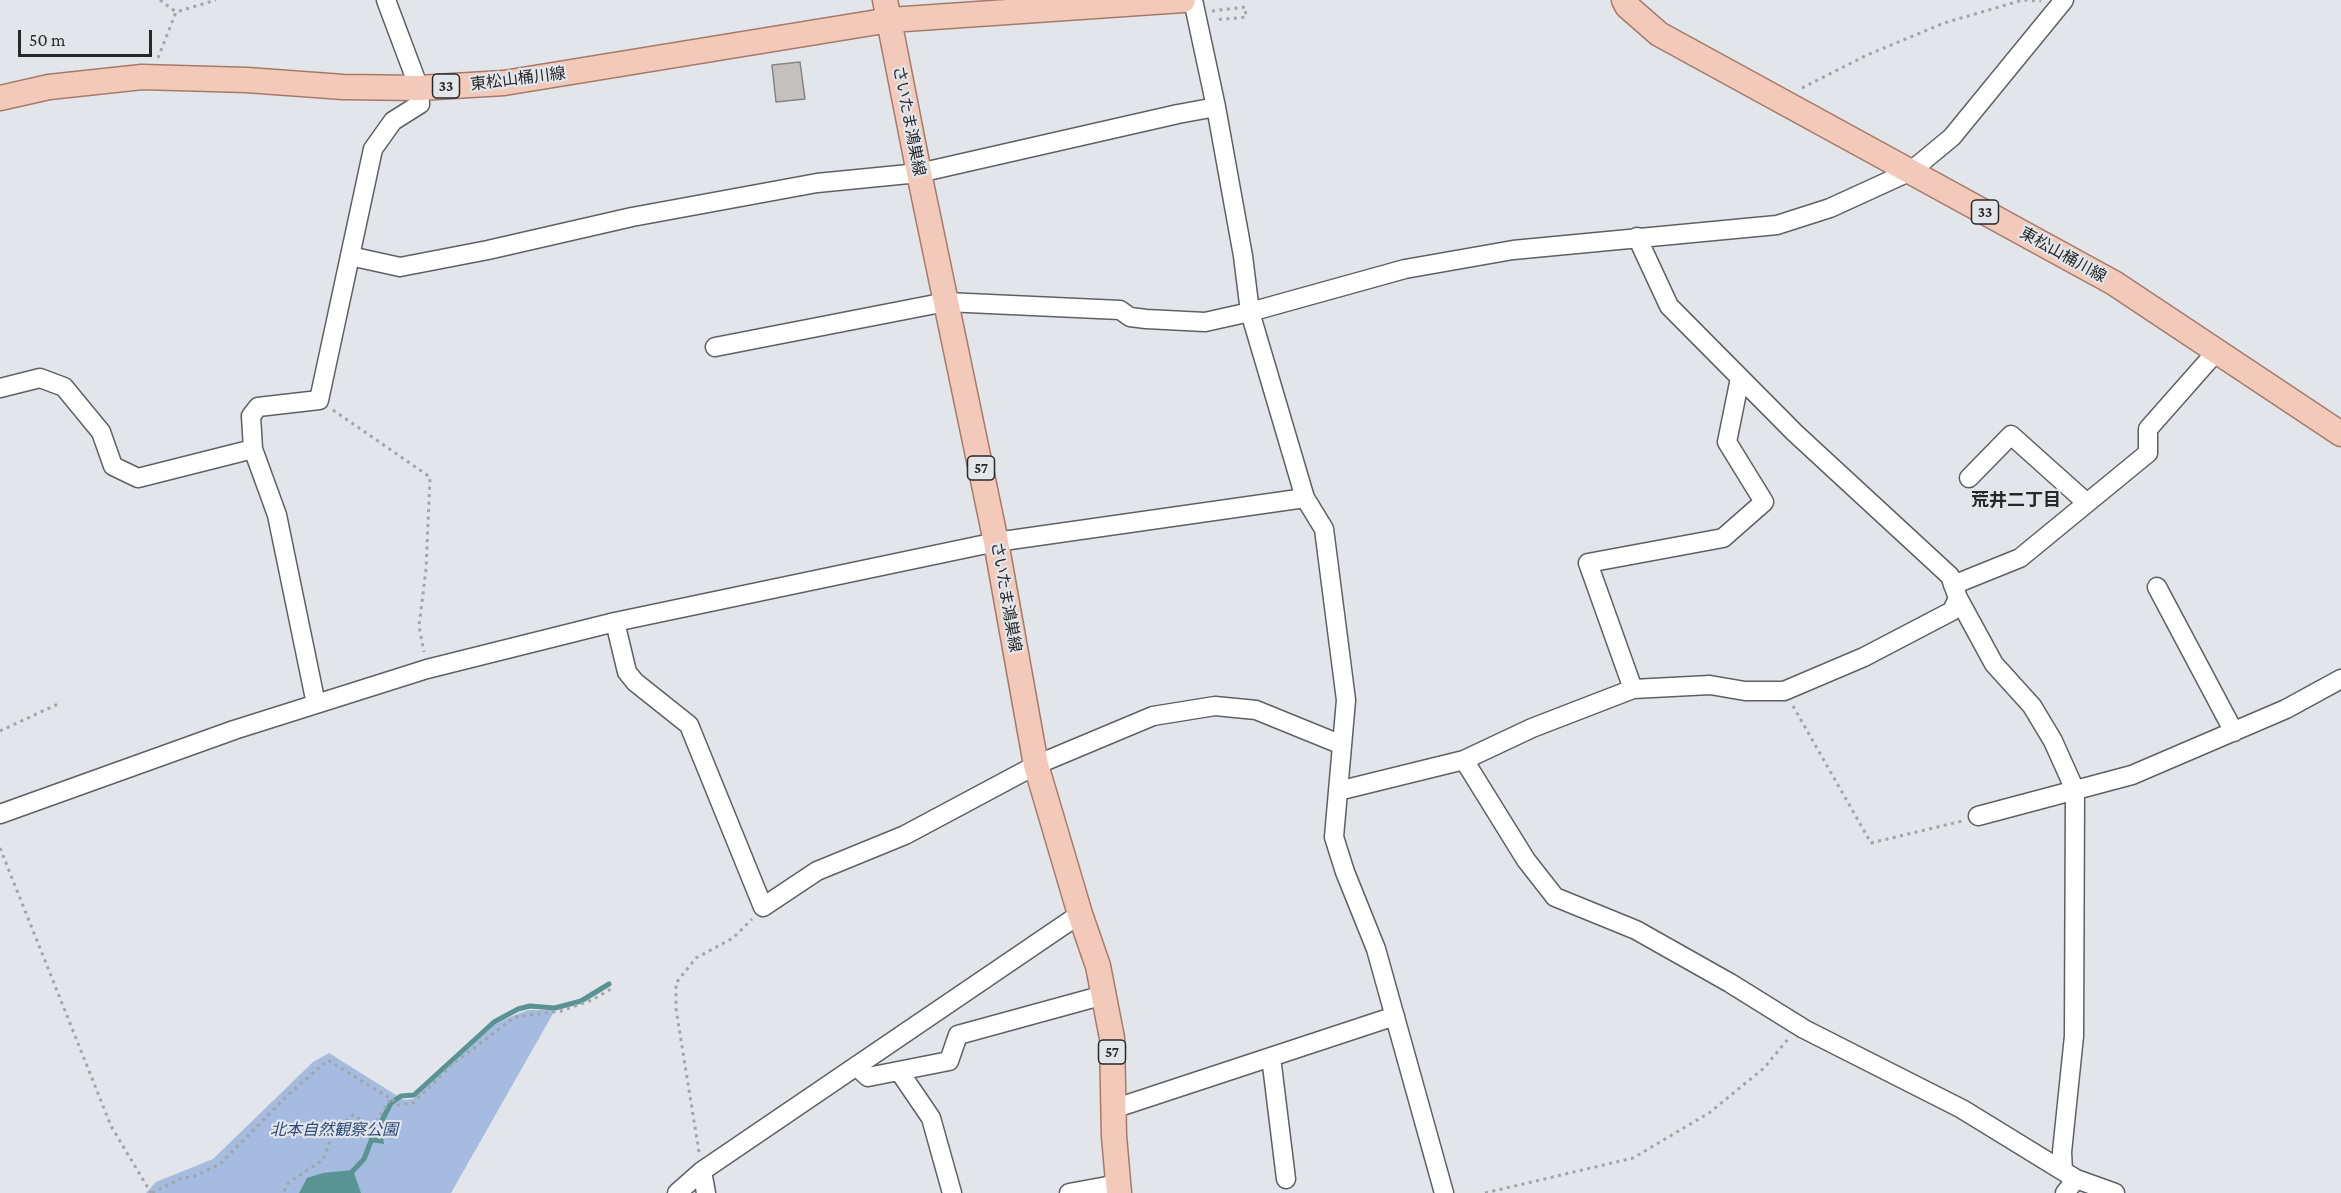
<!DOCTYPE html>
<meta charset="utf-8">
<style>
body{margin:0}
#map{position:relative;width:2341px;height:1193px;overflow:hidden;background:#e2e5e9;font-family:"Crimson Pro",serif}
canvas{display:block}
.scale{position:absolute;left:18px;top:30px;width:134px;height:27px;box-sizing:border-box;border:3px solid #27282a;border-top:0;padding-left:8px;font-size:18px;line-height:21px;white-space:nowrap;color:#27282a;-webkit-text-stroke:4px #e2e5e9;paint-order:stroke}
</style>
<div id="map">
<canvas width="2341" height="1193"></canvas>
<div class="scale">50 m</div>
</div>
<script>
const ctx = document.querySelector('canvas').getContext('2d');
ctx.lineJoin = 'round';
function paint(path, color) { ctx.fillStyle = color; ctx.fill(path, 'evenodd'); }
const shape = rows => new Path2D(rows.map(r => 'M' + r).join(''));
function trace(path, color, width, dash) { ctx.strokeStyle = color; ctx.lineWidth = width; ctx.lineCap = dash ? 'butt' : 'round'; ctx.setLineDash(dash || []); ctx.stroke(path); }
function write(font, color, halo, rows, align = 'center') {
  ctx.font = font + ' "Crimson Pro","Noto Sans JP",serif'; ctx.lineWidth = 4.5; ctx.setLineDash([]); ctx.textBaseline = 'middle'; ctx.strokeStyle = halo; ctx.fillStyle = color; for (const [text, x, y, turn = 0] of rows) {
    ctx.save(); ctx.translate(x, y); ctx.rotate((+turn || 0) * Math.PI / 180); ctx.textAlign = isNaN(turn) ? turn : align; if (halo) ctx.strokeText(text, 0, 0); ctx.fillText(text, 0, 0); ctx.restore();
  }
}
paint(shape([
 [529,1010,555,1010,451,1193,146,1193,156,1182,213,1159,313,1062,329,1053,404,1100,413,1099,494,1025,512,1016]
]), '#a6bbe0');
paint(shape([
 [381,1122,384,1144,370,1142,367,1133,372,1126],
 [353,1170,361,1193,299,1193,307,1178,323,1173]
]), '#5a9393');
trace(shape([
 [378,1128,391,1103,401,1096,414,1095,494,1022,518,1009,530,1006,555,1008,581,1001,609,984],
 [349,1175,364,1159,373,1136]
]), '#5a9393', 5);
const building = shape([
 [800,62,805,99,776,102,772,65,800,62]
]);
paint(building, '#c4c0bd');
trace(building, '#888482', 1.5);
const minor = shape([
 [1193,0,1216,107,1243,256,1250,312,1305,498,1324,529,1346,700,1334,837,1345,872,1376,949,1444,1193],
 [350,256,400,267,488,250,632,217,817,183,919,173,1178,114,1216,107],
 [715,347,946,302,1120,310,1130,317,1146,319,1205,322,1250,312,1405,269,1513,250,1777,225,1830,208,1911,171,1952,137,2064,0],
 [0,388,40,378,64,387,101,432,113,466,138,478,253,449,277,515,316,704],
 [253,449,251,416,258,407,319,400,373,149,393,121,420,104,419,88,386,0],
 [1969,478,2011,435,2087,503],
 [1953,585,2020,558,2148,453,2148,429,2216,352],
 [2157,587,2234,732],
 [1958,598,1994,664,2032,706,2053,741,2075,790,2074,1036,2062,1152,2063,1171],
 [615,622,627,672,635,682,689,725,763,907,817,871,905,835,1036,765,1153,716,1215,706,1256,710,1342,745],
 [1633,689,1588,563,1723,538,1764,502,1727,442,1740,378],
 [1464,760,1526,860,1555,897,1636,930,1730,983,1804,1029,1962,1109,2076,1179,2115,1193],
 [1338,791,1464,760,1532,728,1633,689,1710,685,1745,691,1784,691,1864,657,1952,611,1958,598,1950,576,1795,433,1669,306,1637,237],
 [0,814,234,730,427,669,615,622,996,542,1305,498],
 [1978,816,2132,775,2286,709,2341,679],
 [1271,1057,1286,1179],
 [856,1066,868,1077,949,1061,958,1035,1093,998],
 [899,1071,931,1118,952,1193],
 [1113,1109,1395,1016],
 [702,1171,706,1193],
 [677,1193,702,1171,1080,914],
 [1069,1193,1118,1184],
 [2065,1193,2076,1179]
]);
const major = shape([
 [885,0,919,173,996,542,1036,765,1080,914,1098,966,1112,1038,1114,1136,1119,1193],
 [1624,0,1627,6,1659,34,2114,283,2341,434],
 [0,98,49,87,142,77,247,80,343,87,419,88,504,83,890,20,1183,0]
]);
trace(minor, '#5e6064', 21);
trace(major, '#a67a68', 27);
trace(shape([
 [160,0,176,12],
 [1212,11,1245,7,1246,17,1215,20],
 [158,58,176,12,216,0],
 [1802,88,1867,55,1944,23,2023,0,2041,1],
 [333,410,430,477,426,569,419,626,424,652],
 [1793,706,1871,843,1962,821],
 [0,731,60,703],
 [0,848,111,1126,151,1193],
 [392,1099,398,1105,413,1103,454,1063,515,1017,561,1011,592,1000,611,989],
 [699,1152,676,1009,676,983,696,958,733,938,752,919],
 [152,1193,180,1179,195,1176,220,1164,290,1093,328,1060,391,1099,372,1126,353,1115,334,1130,323,1160,289,1182,283,1193],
 [1485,1193,1633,1158,1709,1113,1764,1068,1788,1039]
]), '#a2a5a8', 3, [3, 4.5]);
trace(minor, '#fff', 18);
trace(major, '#f3cab9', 24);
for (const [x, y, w] of [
 [446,86,27],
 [1985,212,27],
 [981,468,27],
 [1112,1052,27]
]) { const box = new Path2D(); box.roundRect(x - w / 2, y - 12, w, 24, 4.5); ctx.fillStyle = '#e2e5e9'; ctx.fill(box); trace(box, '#27282a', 1.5); }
write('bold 15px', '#27282a', null, [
 ["33",446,86],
 ["33",1985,212],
 ["57",981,468],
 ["57",1112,1052]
]);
write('16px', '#27282a', '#e2e5e9', [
 ["東松山桶川線",518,79,-7],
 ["さいたま鴻巣線",909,121,79],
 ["東松山桶川線",2063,255,29],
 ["さいたま鴻巣線",1006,597,80]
]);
write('italic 16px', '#2f4b7c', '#e2e5e9', [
 ["北本自然観察公園",334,1130]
]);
write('bold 18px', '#27282a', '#e2e5e9', [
 ["荒井二丁目",2016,500]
]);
</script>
